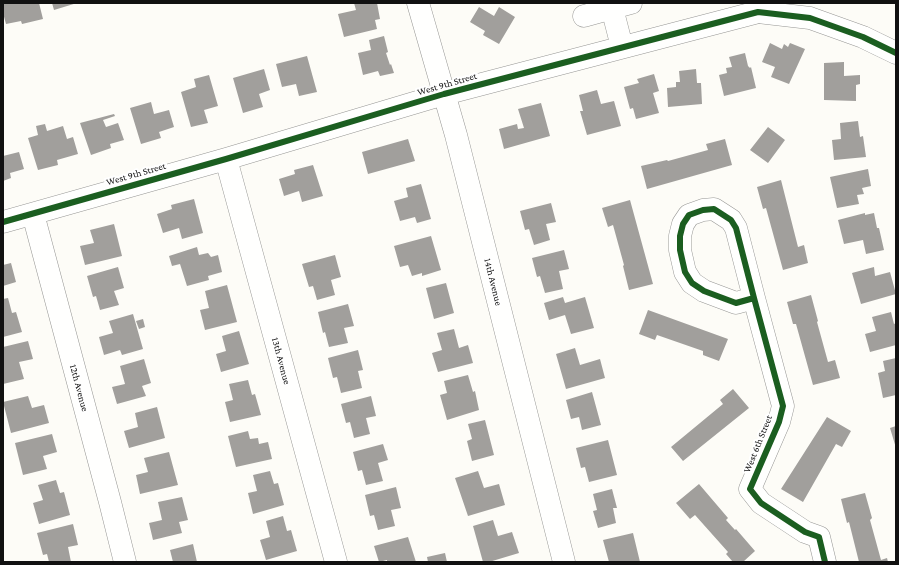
<!DOCTYPE html>
<style>
body{margin:0}
#map{position:relative;width:899px;height:565px;overflow:hidden;background:#fdfcf7;font-family:"Crimson Pro",serif}
canvas{display:block}
.frame{position:absolute;inset:0;border:4px solid #111;pointer-events:none}
</style>
<div id="map">
<canvas width="899" height="565"></canvas>
<div class="frame"></div>
</div>
<script>
const ctx = document.querySelector('canvas').getContext('2d');
ctx.lineJoin = 'round';
function paint(path, color) { ctx.fillStyle = color; ctx.fill(path, 'evenodd'); }
const shape = rows => new Path2D(rows.map(r => 'M' + r).join(''));
function trace(path, color, width, dash) { ctx.strokeStyle = color; ctx.lineWidth = width; ctx.lineCap = dash ? 'butt' : 'round'; ctx.setLineDash(dash || []); ctx.stroke(path); }
function write(font, color, halo, rows, align = 'center') {
  ctx.font = font + ' "Crimson Pro",serif'; ctx.lineWidth = 4; ctx.setLineDash([]); ctx.textBaseline = 'middle'; ctx.strokeStyle = halo; ctx.fillStyle = color; for (const [text, x, y, turn = 0] of rows) {
    ctx.save(); ctx.translate(x, y); ctx.rotate((+turn || 0) * Math.PI / 180); ctx.textAlign = isNaN(turn) ? turn : align; if (halo) ctx.strokeText(text, 0, 0); ctx.fillText(text, 0, 0); ctx.restore();
  }
}
paint(shape([
 [3,3,39,3,43,19,22,24,21,21,6,24,3,13],
 [52,3,77,3,54,10],
 [354,3,377,3,380,19,375,20,377,29,344,37,338,14,356,10],
 [479,7,494,16,499,7,515,17,499,44,483,35,485,31,470,22],
 [384,36,388,52,386,53,390,65,391,64,394,73,380,76,378,71,363,75,358,53,371,50,369,40],
 [770,43,782,49,784,44,788,47,790,43,805,49,789,84,771,77,775,67,762,62],
 [745,53,748,66,750,68,751,67,756,88,724,96,719,75,727,73,726,68,732,67,729,57],
 [307,56,317,92,299,96,296,84,282,87,276,64],
 [844,62,844,76,860,75,860,84,856,85,856,101,824,100,824,63],
 [264,69,270,90,259,94,263,107,243,113,233,78],
 [696,69,697,83,701,83,702,104,668,107,667,88,676,87,676,82,680,82,679,71],
 [654,74,659,91,653,93,659,113,636,119,633,108,630,109,624,87,639,83,637,79],
 [209,75,218,106,204,110,208,123,191,127,181,92,196,87,194,79],
 [597,90,601,104,614,101,621,126,587,135,580,111,583,111,579,95],
 [151,102,154,114,169,110,174,127,159,132,161,138,141,144,130,108],
 [541,103,550,136,504,149,499,129,517,124,518,129,524,128,518,109],
 [114,114,115,116,103,120,106,127,118,123,124,140,110,144,111,148,91,155,80,123],
 [858,121,860,137,863,136,866,157,834,160,832,140,841,139,840,123],
 [45,124,47,131,63,126,67,139,73,137,78,154,57,160,58,165,38,170,28,138,38,135,36,126],
 [768,127,785,140,768,163,750,150],
 [408,139,415,161,368,174,362,152],
 [725,139,732,165,647,189,641,166,667,160,668,161,708,150,706,144],
 [19,152,24,169,10,173,11,178,3,181,3,156],
 [313,165,323,196,302,202,299,191,284,196,279,179,295,174,294,170],
 [868,169,871,186,862,188,864,194,857,195,859,204,837,208,830,177],
 [781,180,798,247,804,245,808,263,783,270,766,208,763,209,757,187],
 [421,184,431,219,417,223,415,217,400,221,394,201,408,197,406,188],
 [194,199,203,233,182,239,179,228,163,233,157,214,172,209,171,205],
 [630,200,653,284,629,290,623,266,624,265,613,225,608,227,602,208],
 [551,203,556,222,546,224,550,240,534,245,529,229,525,230,520,211],
 [865,213,865,215,874,213,877,228,879,228,884,250,866,254,863,240,844,244,838,220],
 [114,224,122,256,85,265,80,246,94,243,90,230],
 [431,236,441,270,422,276,422,273,412,276,408,265,400,267,394,246],
 [197,247,199,255,208,253,211,257,218,255,222,272,208,276,209,280,187,286,180,264,172,266,169,256],
 [564,250,569,269,559,271,563,289,545,293,540,276,537,277,532,258],
 [335,255,341,277,331,280,335,295,317,300,313,286,309,287,302,264],
 [11,263,16,282,3,286,3,265],
 [118,267,124,288,114,291,119,305,100,310,96,296,93,297,87,276],
 [874,267,875,276,890,272,896,294,861,304,852,273],
 [446,283,454,313,434,319,426,288],
 [227,285,237,322,205,330,200,310,209,308,205,291],
 [811,295,818,321,817,322,828,362,835,360,840,378,813,385,796,324,793,324,787,302],
 [563,297,565,303,585,297,594,328,571,334,565,315,549,320,544,303],
 [8,298,12,313,16,312,22,332,3,337,3,299],
 [348,304,354,326,344,328,348,343,329,347,325,332,323,333,318,312],
 [648,310,728,339,719,361,703,355,703,351,657,335,655,340,639,334],
 [891,312,894,324,896,323,896,345,870,352,865,334,876,331,872,317],
 [133,314,143,349,122,355,120,350,104,355,99,337,113,333,109,321],
 [143,319,145,327,139,329,136,321],
 [454,329,459,348,468,345,473,363,438,372,432,353,442,350,437,333],
 [239,331,249,364,221,372,216,354,226,351,222,336],
 [28,341,33,359,19,362,24,379,3,384,3,347],
 [575,348,580,365,600,359,605,378,566,389,556,354],
 [358,350,363,370,358,371,362,388,341,393,337,377,333,378,328,358],
 [896,358,896,395,883,398,878,373,885,371,883,361],
 [144,359,151,383,142,386,146,396,117,404,112,387,125,384,120,366],
 [468,375,473,392,475,391,479,410,447,420,440,395,447,393,444,381],
 [248,380,252,395,255,394,261,415,230,422,225,402,233,400,229,384],
 [733,389,749,408,683,461,671,447,723,404,720,400],
 [592,392,601,425,582,430,579,417,571,419,566,400],
 [28,396,32,408,44,405,49,423,11,433,3,402],
 [371,396,376,416,366,418,370,434,354,438,350,422,346,423,341,404],
 [157,407,165,438,129,448,124,431,138,427,135,413],
 [827,417,851,431,842,447,836,444,803,502,781,489],
 [485,420,494,455,472,461,467,441,472,439,468,424],
 [896,426,896,448,890,428],
 [248,431,250,439,258,438,259,444,268,442,272,459,236,467,228,436],
 [52,434,57,452,43,456,47,469,23,475,15,443],
 [608,440,617,475,589,482,585,467,581,468,576,448],
 [383,444,388,460,378,463,383,481,366,485,362,470,358,471,353,452],
 [169,452,178,485,140,494,136,475,148,472,144,458],
 [270,471,274,484,278,483,284,505,253,514,248,493,257,491,253,475],
 [478,471,484,488,499,484,505,505,468,516,455,478],
 [56,480,60,493,64,492,70,515,39,524,33,503,43,500,38,485],
 [699,484,728,518,726,520,735,530,736,529,755,551,743,562,733,562,726,554,728,552,695,515,690,519,676,503],
 [396,487,401,508,391,510,395,526,378,530,374,515,370,516,365,495],
 [612,489,617,508,613,508,616,523,598,528,593,511,597,510,593,494],
 [865,493,872,518,870,520,881,560,887,558,888,562,859,562,849,522,847,523,841,499],
 [182,497,188,520,179,522,182,533,153,540,149,523,162,520,158,502],
 [283,516,287,531,291,530,297,551,266,560,260,540,270,537,266,521],
 [493,520,498,536,512,532,519,553,489,562,483,562,473,526],
 [73,524,78,545,68,547,71,562,49,562,47,554,43,555,37,533],
 [633,533,640,562,609,562,603,540],
 [408,537,416,562,387,562,387,560,379,562,374,546],
 [193,544,197,562,173,562,170,550],
 [445,553,447,562,428,562,427,557]
]), '#a19f9c');
const minor = shape([
 [418,3,456,135,564,562],
 [612,8,622,47],
 [584,16,631,3],
 [226,159,336,562],
 [33,214,110,502,125,562],
 [3,222,226,159,444,94,758,12,810,18,863,37,896,53],
 [754,298,736,303,704,291,692,283,685,272,680,250,680,236,683,224,689,215,703,210,714,209,731,220,736,228,754,298,783,406,779,422,750,489,761,503,805,532,819,537,825,562]
]);
trace(minor, '#979795', 23);
trace(minor, '#fffffe', 22);
trace(shape([
 [3,222,226,159,444,94,758,12,810,18,863,37,896,53],
 [754,298,736,303,704,291,692,283,685,272,680,250,680,236,683,224,689,215,703,210,714,209,731,220,736,228,754,298,783,406,779,422,750,489,761,503,805,532,819,537,825,562]
]), '#1b5e20', 6);
write('10px', '#111', '#fff', [
 ["West 9th Street",447,84,-16],
 ["West 9th Street",136,174,-16],
 ["14th Avenue",493,282,76],
 ["13th Avenue",281,361,75],
 ["12th Avenue",79,388,75],
 ["West 6th Street",758,444,-68]
]);
</script>
